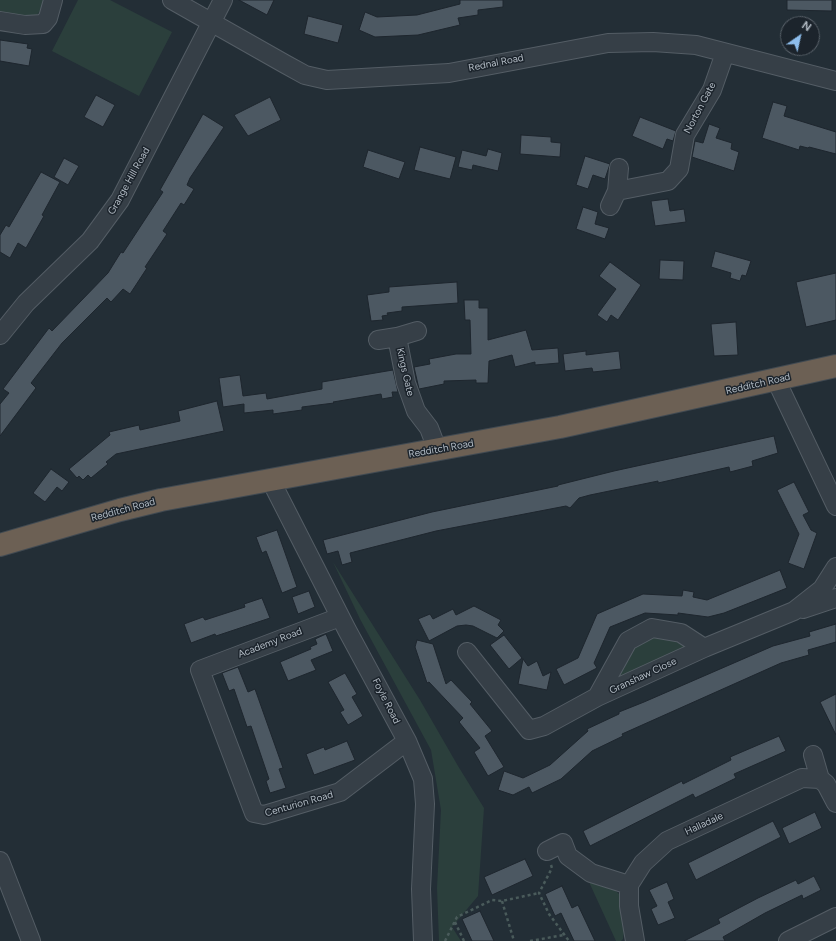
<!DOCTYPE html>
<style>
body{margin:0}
#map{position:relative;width:836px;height:941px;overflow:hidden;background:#232e36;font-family:Figtree,sans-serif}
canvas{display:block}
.north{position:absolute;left:780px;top:16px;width:40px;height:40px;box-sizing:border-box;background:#1c242c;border:1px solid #586068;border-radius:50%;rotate:34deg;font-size:11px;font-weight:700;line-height:16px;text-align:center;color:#b1bac3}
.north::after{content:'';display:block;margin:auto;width:14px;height:18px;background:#8dbdec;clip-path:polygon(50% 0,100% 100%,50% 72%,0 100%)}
</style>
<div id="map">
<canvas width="836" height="941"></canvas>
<div class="north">N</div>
</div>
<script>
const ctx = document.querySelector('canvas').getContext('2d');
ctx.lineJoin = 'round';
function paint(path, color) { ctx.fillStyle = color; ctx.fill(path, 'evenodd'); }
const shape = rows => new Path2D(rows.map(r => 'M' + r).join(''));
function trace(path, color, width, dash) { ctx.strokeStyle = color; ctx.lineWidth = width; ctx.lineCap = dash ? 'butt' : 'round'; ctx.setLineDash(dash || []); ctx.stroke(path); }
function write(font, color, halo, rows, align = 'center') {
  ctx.font = font + ' Figtree,sans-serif'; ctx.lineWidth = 3; ctx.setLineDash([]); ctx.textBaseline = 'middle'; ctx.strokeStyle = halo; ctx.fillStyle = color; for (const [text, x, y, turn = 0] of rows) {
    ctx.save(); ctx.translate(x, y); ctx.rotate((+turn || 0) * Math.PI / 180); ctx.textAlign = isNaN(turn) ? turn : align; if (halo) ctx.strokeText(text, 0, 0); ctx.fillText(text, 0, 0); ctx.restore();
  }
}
paint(shape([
 [0,0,47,0,37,15,23,19,0,16],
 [78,0,110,0,172,32,139,96,52,51],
 [333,562,420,700,458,766,484,808,478,896,452,927,461,941,439,941,437,888,441,810,431,750,360,619],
 [651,634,672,637,688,646,620,678,619,672,632,644],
 [589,882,615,890,621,896,625,925,623,939,621,941,616,941]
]), '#2b3f3c');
const building = shape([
 [239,0,274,0,267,15,239,0],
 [460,0,503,0,503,7,478,10,478,15,458,18,460,25,418,35,375,37,359,30,365,12,377,17,417,15,460,4,460,0],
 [787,0,832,0,832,11,787,10,787,0],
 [308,16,343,25,338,43,304,34,308,16],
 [0,40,28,44,27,48,32,49,29,66,0,61,0,40],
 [96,95,115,105,103,127,84,117,96,95],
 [270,97,281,120,248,136,234,115,270,97],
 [773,102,787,106,784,116,836,132,836,154,809,147,808,148,800,146,799,150,762,138,773,102],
 [203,114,224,127,190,178,187,185,194,189,184,205,181,203,163,231,167,234,145,267,147,268,130,294,123,289,111,302,107,298,62,343,31,383,36,388,0,436,0,404,9,393,3,389,49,328,52,331,108,273,121,252,123,253,163,192,160,190,203,114],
 [640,117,676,131,673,141,667,139,663,149,632,136,640,117],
 [709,124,720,128,716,138,732,143,731,149,739,152,734,171,692,157,695,141,703,143,709,124],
 [521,135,551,137,551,142,561,143,560,157,520,154,521,135],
 [420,147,456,157,450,179,414,170,420,147],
 [488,149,502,153,498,171,473,165,472,170,458,167,462,150,486,156,488,149],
 [368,150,405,162,399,179,363,167,368,150],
 [585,156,610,164,605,179,593,175,588,189,576,185,585,156],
 [64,158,79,166,68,185,54,177,64,158],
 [41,172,60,182,42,215,44,216,26,248,18,243,10,258,0,252,0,235,6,225,9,227,41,172],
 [668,199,670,211,684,209,686,222,655,226,651,201,668,199],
 [583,207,598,212,595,224,609,228,605,239,576,229,583,207],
 [715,251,751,261,746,276,742,275,740,281,730,278,731,273,711,267,715,251],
 [660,260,684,261,683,280,659,279,660,260],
 [610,262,641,285,618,320,611,315,607,322,597,315,616,289,599,276,610,262],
 [836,273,836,320,806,327,796,282,836,273],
 [457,282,458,303,402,307,402,311,387,313,388,315,382,316,383,320,371,321,367,295,389,292,389,287,457,282],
 [464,300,479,300,479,308,488,308,488,340,526,330,532,350,558,348,559,363,535,365,535,362,515,367,512,355,489,361,488,383,476,383,476,380,444,381,444,384,419,389,414,367,430,364,429,359,456,354,471,354,470,320,465,320,464,300],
 [736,322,738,355,714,356,711,324,736,322],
 [586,351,586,355,619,351,621,369,593,372,592,368,565,371,563,354,586,351],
 [393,370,398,392,392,392,393,397,382,399,381,394,333,402,334,403,302,407,302,410,273,414,273,410,244,413,244,404,223,407,219,378,240,375,243,396,266,393,267,399,322,389,322,382,393,370],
 [217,401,224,431,116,454,106,462,108,464,91,478,88,475,83,480,79,476,77,478,69,469,110,435,109,432,139,425,140,430,180,421,178,411,217,401],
 [774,436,778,453,752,461,753,466,730,472,729,467,658,483,658,481,590,495,579,498,570,508,566,506,436,531,350,553,352,562,342,565,338,551,327,554,323,540,432,512,558,486,558,485,614,471,774,436],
 [51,469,69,482,62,491,57,487,45,502,33,493,51,469],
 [794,482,809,512,803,515,811,530,817,533,804,569,788,563,799,534,777,490,794,482],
 [277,530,297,587,282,593,266,551,262,553,256,537,277,530],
 [780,570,787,588,724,613,708,617,678,613,678,615,645,613,610,627,594,663,597,668,564,685,556,669,578,658,597,614,643,594,682,596,683,590,694,592,693,597,707,600,780,570],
 [309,591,315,607,298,614,292,597,309,591],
 [262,598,270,618,216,636,215,634,191,643,184,624,203,617,205,620,245,607,244,604,262,598],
 [474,606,501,620,498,625,504,631,497,638,473,626,466,625,457,626,429,641,418,619,430,614,433,619,453,609,456,615,474,606],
 [836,624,836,642,808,650,809,655,781,663,622,734,623,736,592,751,561,779,532,793,529,787,513,795,498,790,504,771,523,778,550,765,588,731,587,729,619,714,619,712,644,702,773,646,810,636,809,632,836,624],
 [326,634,333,651,311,660,316,670,288,681,280,662,311,649,310,647,317,644,315,639,326,634],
 [504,635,522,658,509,669,490,645,504,635],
 [417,640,433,644,446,684,451,680,472,702,470,704,492,731,485,736,504,767,488,776,474,752,480,748,459,722,463,718,429,682,427,683,415,647,417,640],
 [523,659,528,666,537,661,543,676,551,672,547,690,518,684,523,659],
 [238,667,248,692,255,689,283,768,279,769,286,788,270,793,266,781,269,779,251,726,247,727,234,689,229,691,222,673,238,667],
 [345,673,357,694,352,697,363,716,348,725,340,712,344,710,328,682,345,673],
 [836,694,836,735,820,702,836,694],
 [779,736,786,751,734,774,736,778,695,798,693,794,590,846,583,831,682,781,683,784,731,760,730,757,779,736],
 [347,741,355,760,314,775,306,754,324,747,325,750,347,741],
 [815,812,822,828,789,844,782,828,815,812],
 [773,821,781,837,696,880,688,863,773,821],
 [525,859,533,876,492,895,484,877,525,859],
 [814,876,821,890,803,899,802,895,765,913,723,937,725,941,684,941,720,923,718,919,758,898,796,880,798,884,814,876],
 [667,882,674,899,668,902,675,918,658,925,651,909,657,906,649,890,667,882],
 [562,886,572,908,578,905,595,941,574,941,561,913,555,916,545,894,562,886],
 [480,911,494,941,472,941,462,919,480,911]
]);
paint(building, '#4c5862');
trace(building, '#1e262e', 1);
const minor = shape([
 [172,0,285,64,305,75,327,80,449,73,608,43,653,42,696,45,836,81],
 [0,21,25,25,43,24,48,18,53,0],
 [617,191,619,168],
 [610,206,617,191,668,181,679,169,685,135,712,90,725,53],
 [0,335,26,303,90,241,120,200,223,0],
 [397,337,406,383,416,411,429,428,437,449],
 [378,340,397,337,417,331],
 [776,380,836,506],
 [271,481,347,630,407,741,423,779,425,804,421,889,423,941],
 [803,609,836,598],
 [340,617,200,670,254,813,264,815,340,792,407,741],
 [467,652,529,730,544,726,597,697,704,648,794,611,822,589,836,567],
 [597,697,628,641,652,628,681,633,704,648],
 [813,755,820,779],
 [547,851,563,843,568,856,591,873,629,885],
 [0,861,31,941],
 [635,941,629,906,629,885,643,863,667,841,802,778,820,779,826,784,836,803],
 [788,941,836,917]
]);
const highway = shape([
 [0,545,120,510,161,500,560,427,836,366]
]);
trace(minor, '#545d65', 20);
trace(highway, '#414a52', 24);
trace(shape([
 [551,865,552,868,539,893,549,914,569,941],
 [502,901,514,941],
 [455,922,464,941],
 [445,941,457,917,492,900,502,901,539,893],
 [530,941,564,935]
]), '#4a5b5b', 2.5, [3, 3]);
trace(minor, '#363f47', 18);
trace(highway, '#6c6054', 22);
write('10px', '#b1bac3', '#1c242c', [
 ["Rednal Road",496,63,-11],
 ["Norton Gate",700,108,-62],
 ["Grange Hill Road",129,181,-61],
 ["Kings Gate",405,372,77],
 ["Redditch Road",758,384,-13],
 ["Redditch Road",441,449,-10],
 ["Redditch Road",123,510,-15],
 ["Academy Road",270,643,-21],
 ["Granshaw Close",643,676,-25],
 ["Foyle Road",386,701,63],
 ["Centurion Road",299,804,-16],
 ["Halladale",704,824,-25]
]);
</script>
